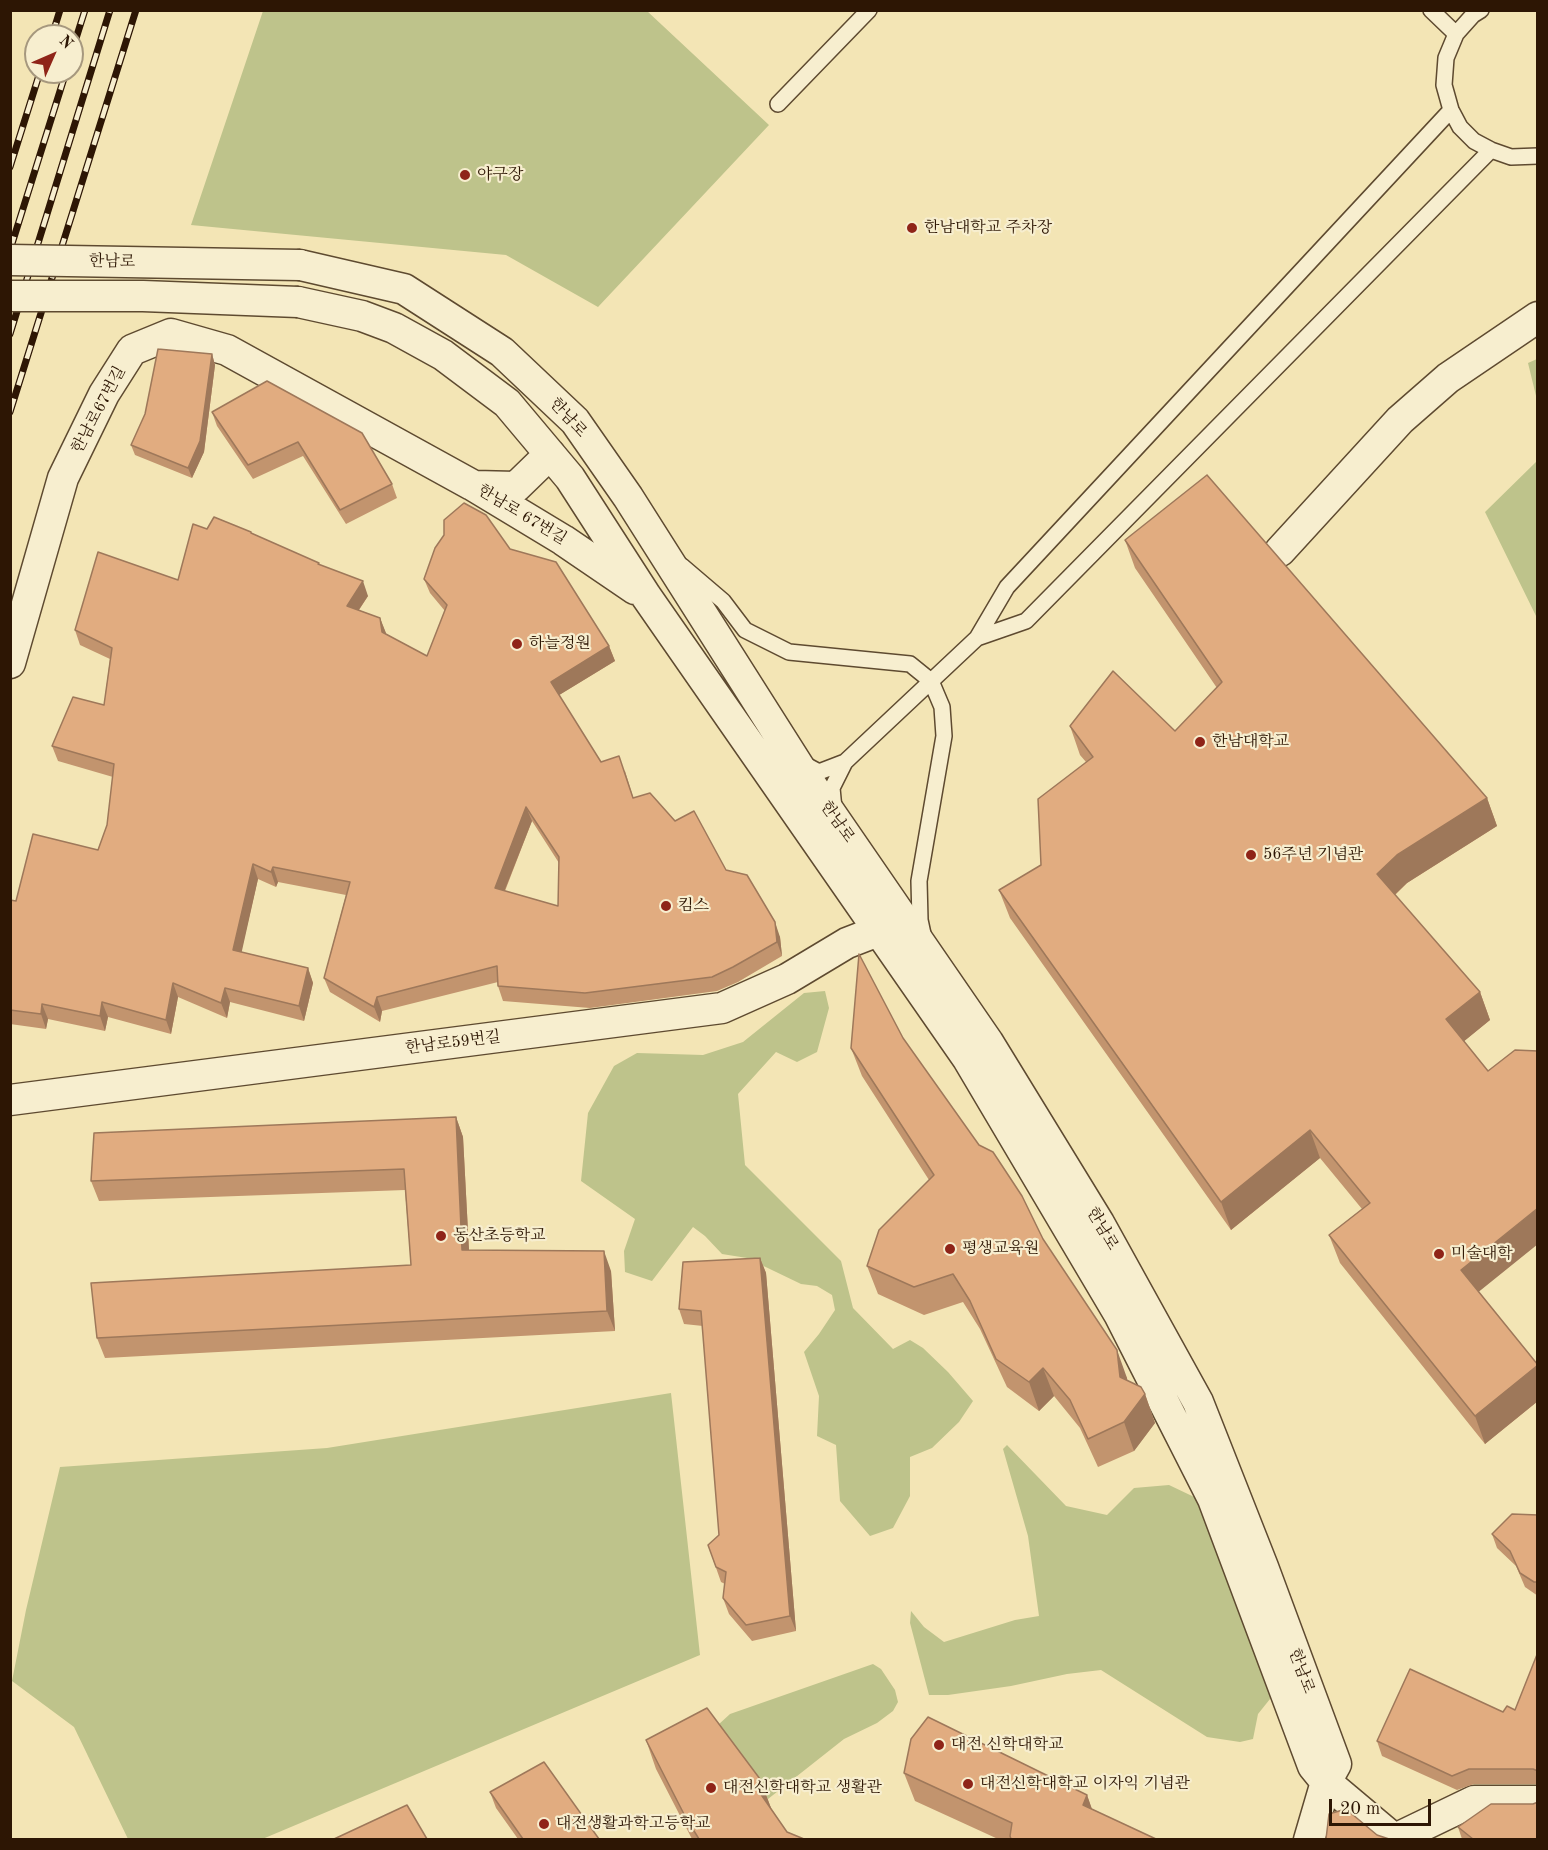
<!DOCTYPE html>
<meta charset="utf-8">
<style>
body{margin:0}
#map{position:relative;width:1548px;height:1850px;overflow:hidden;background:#f3e5b5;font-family:"Old Standard TT",serif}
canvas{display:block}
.frame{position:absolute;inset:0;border:12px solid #2d1604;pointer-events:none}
.north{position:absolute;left:24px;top:24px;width:60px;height:60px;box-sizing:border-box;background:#f7eecf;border:2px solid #a6987e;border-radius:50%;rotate:45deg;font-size:16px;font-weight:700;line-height:24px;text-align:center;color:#2d1604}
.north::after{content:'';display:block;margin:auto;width:21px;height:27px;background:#8f2418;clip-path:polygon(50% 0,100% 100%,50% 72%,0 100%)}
.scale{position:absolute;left:1329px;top:1799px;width:102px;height:27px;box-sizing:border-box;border:3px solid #2d1604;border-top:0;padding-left:8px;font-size:18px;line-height:21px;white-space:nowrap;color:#2d1604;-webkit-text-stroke:4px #f7eecf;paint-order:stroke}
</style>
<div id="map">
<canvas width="1548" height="1850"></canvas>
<div class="frame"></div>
<div class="north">N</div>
<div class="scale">20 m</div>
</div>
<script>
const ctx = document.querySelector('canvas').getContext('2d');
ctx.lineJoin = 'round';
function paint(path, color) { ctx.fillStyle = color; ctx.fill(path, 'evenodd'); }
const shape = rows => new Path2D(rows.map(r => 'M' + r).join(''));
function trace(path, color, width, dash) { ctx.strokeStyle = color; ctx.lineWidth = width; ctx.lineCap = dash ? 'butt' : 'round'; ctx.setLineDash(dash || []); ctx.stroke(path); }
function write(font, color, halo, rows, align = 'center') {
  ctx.font = font + ' "Old Standard TT","Noto Serif KR",serif'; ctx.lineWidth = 4.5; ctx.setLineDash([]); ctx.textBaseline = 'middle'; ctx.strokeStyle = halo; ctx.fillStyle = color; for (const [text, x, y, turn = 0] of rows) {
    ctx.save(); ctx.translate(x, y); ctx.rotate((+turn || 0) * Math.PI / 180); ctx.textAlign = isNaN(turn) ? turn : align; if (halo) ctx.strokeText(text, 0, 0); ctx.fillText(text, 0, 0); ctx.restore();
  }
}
paint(shape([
 [263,11,647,11,769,125,598,307,506,255,191,225],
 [1537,359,1537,400,1528,363],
 [1537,461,1537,618,1485,512],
 [825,991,829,1008,817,1052,797,1062,776,1052,738,1094,745,1165,841,1261,853,1308,893,1349,910,1340,923,1348,948,1372,973,1401,959,1422,932,1448,910,1457,910,1496,893,1528,870,1536,840,1501,836,1445,817,1436,819,1396,804,1352,819,1334,835,1310,832,1295,817,1286,801,1284,747,1258,722,1254,705,1236,693,1227,652,1281,625,1272,624,1251,635,1219,581,1181,588,1113,614,1066,637,1053,703,1055,743,1042,804,993],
 [671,1393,700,1655,260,1840,128,1839,74,1727,12,1681,26,1610,60,1467,327,1448],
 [1007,1445,1066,1506,1107,1515,1134,1488,1169,1485,1211,1505,1282,1684,1258,1714,1253,1739,1240,1742,1207,1737,1101,1670,1067,1674,1011,1686,948,1695,929,1695,910,1623,911,1611,924,1627,944,1642,1015,1620,1039,1616,1028,1536,1003,1449],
 [873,1664,881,1669,895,1690,898,1702,893,1711,877,1723,844,1739,768,1799,756,1784,718,1725,730,1714]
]), '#bec38b');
const lane = shape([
 [1431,10,1456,34],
 [1481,10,1473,15,1456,34,1446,58,1444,85,1451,110,1460,127,1474,141,1491,150,1511,157,1538,156],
 [778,104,869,10],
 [682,566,723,601,745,630,789,652,910,664,931,681,942,707,944,736,919,881,920,920,923,934],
 [977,638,1026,621,1491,150],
 [804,764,819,772,845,762],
 [834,809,832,788,845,762,977,638,1007,587,1451,110]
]);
const street = shape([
 [300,265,404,289,502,352,575,421,628,497,803,773,988,1042,1099,1223,1198,1402,1263,1567,1336,1764,1326,1782,1309,1840],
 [298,302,362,316,394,328,443,355,507,403,570,478,646,596,968,1059,1119,1314,1213,1499,1313,1766,1326,1782,1395,1840],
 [475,486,516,487,550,454],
 [1280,551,1400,420,1448,378,1538,317],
 [10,663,63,478,104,394,132,350,171,334,227,350,472,485,563,540,635,589],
 [10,1100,722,1008,787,979,847,943,878,931],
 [1395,1839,1474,1801,1538,1801]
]);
trace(lane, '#5e4a30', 18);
trace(street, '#5e4a30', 33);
trace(lane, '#f7eecf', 15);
trace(street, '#f7eecf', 30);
const rail = shape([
 [52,36,60,10],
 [72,51,85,10],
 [10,167,40,72],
 [10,250,66,72],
 [10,334,110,10],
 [10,412,136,10]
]);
trace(rail, '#2d1604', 7);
trace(rail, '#f7eecf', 4.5, [14]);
const streetBridge = shape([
 [10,260,300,265],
 [10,296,143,296,298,302]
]);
trace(streetBridge, '#5e4a30', 33, []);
trace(streetBridge, '#f7eecf', 30);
paint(shape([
 [212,354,215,365,204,452,192,478,135,455,131,445],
 [267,381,392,484,397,498,346,524,303,456,253,479,217,426,212,412],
 [207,529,252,534,319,563,319,565,368,596,359,610,380,618,386,634,427,656,445,611,430,593,424,579,510,549,609,646,615,661,559,695,601,762,625,771,633,797,675,821,726,870,780,937,782,956,738,982,717,991,590,1008,503,1001,498,986,498,982,382,1011,380,1022,330,992,324,978,346,895,278,882,276,887,258,879,241,952,308,968,313,983,304,1021,230,1002,227,1018,178,997,171,1034,108,1017,105,1031,48,1019,46,1029,10,1024,10,900,16,901,98,850,107,825,113,777,58,761,52,746,104,705,110,659,80,645,75,630,178,580],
 [532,821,559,863,558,906,505,891],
 [1125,540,1487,798,1497,826,1407,883,1395,895,1480,992,1490,1020,1464,1041,1479,1292,1538,1365,1538,1401,1485,1444,1340,1263,1329,1235,1362,1209,1320,1158,1231,1230,1010,918,999,890,1041,865,1086,762,1080,755,1070,726,1175,731,1217,688,1135,568],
 [903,1038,1043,1239,1127,1378,1127,1381,1145,1394,1155,1423,1134,1451,1098,1467,1080,1428,1054,1396,1039,1411,1007,1387,980,1329,963,1302,924,1315,878,1294,867,1266,929,1180,862,1076,851,1048],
 [456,1117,463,1137,469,1250,611,1271,615,1331,105,1358,97,1338,411,1265,405,1190,99,1201,91,1181],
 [760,1258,766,1273,796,1631,752,1641,729,1614,723,1598,725,1584,721,1582,708,1545,719,1535,703,1326,684,1324,679,1309],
 [1538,1515,1538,1596,1525,1587,1516,1566,1497,1548,1492,1534],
 [1538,1652,1538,1784,1474,1784,1457,1790,1382,1756,1377,1741,1515,1710],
 [646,1740,760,1779,771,1808,787,1832,804,1839,692,1839,656,1769],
 [904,1773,1087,1795,1092,1810,1156,1839,998,1839,915,1801],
 [490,1792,599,1839,518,1839,496,1808],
 [1533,1804,1538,1839,1462,1839,1458,1827]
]), '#c2946e');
paint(shape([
 [212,354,215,365,204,452,192,478,188,468],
 [363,581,368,596,352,620,347,606],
 [380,618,386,633,387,647,382,632],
 [609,646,615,661,556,697,551,682],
 [1487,798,1497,826,1407,883,1387,902,1377,874,1397,855],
 [526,807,532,821,500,902,495,888],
 [253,864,258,879,239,964,233,950],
 [273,867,278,882,276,887,271,872],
 [775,922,780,937,782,956,777,942],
 [308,968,313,983,304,1021,299,1006],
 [173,983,178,997,171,1034,166,1020],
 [225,988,230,1002,227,1018,221,1003],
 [1480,992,1490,1020,1457,1047,1446,1019],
 [377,997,382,1011,380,1022,374,1007],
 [102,1002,108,1017,105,1031,100,1016],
 [42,1004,48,1019,46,1029,41,1014],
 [456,1117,463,1137,470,1270,462,1250],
 [1310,1130,1320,1158,1231,1230,1221,1202],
 [1538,1208,1538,1244,1471,1298,1461,1270],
 [604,1251,611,1271,615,1331,607,1311],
 [760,1258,766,1273,796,1631,790,1616],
 [1117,1350,1127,1378,1131,1406,1120,1377],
 [1538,1365,1538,1401,1485,1444,1475,1416],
 [1043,1368,1054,1396,1039,1411,1029,1382],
 [1145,1394,1155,1423,1134,1451,1124,1422],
 [760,1779,771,1808,770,1821,760,1793],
 [1087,1795,1097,1823,1083,1805]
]), '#9e785a');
const building = shape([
 [158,349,212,354,200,441,188,468,131,445,145,414,158,349],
 [267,381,362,433,392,484,340,510,298,442,248,465,212,412,267,381],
 [1207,475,1487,798,1397,855,1377,874,1480,992,1446,1019,1488,1071,1515,1050,1538,1051,1538,1208,1461,1270,1538,1365,1475,1416,1329,1235,1370,1203,1310,1130,1221,1202,999,890,1041,865,1038,799,1093,757,1070,726,1113,671,1175,731,1222,682,1125,540,1207,475],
 [464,503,486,515,510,549,556,562,609,646,551,682,601,762,619,756,633,798,650,793,675,821,694,811,726,870,747,875,775,922,777,942,733,967,712,977,585,993,498,986,497,966,377,997,374,1007,324,978,350,882,273,867,271,872,253,864,233,950,308,968,299,1006,225,988,221,1003,173,983,166,1020,102,1002,100,1016,42,1004,41,1014,10,1010,10,900,16,901,33,834,98,850,107,825,114,764,52,746,73,697,104,705,112,648,75,630,98,552,178,580,193,524,207,529,214,517,251,532,251,533,319,563,318,564,363,581,347,606,380,618,382,632,427,656,447,605,424,579,435,548,444,535,444,520,464,503],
 [526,807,559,857,558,906,495,888,526,807],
 [859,954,903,1038,979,1145,993,1152,1022,1196,1043,1239,1117,1350,1120,1377,1141,1387,1145,1394,1124,1422,1088,1439,1070,1400,1043,1368,1029,1382,996,1359,970,1301,953,1274,914,1287,867,1266,879,1230,934,1175,851,1048,859,954],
 [456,1117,462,1250,604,1251,607,1311,97,1338,91,1283,411,1265,404,1169,91,1181,94,1133,456,1117],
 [760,1258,790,1616,746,1625,723,1598,726,1572,716,1567,708,1545,719,1535,701,1311,679,1309,683,1262,760,1258],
 [1512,1514,1538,1515,1538,1582,1534,1582,1520,1573,1510,1551,1492,1534,1512,1514],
 [1538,1652,1538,1771,1533,1769,1469,1769,1452,1776,1377,1741,1410,1669,1503,1712,1507,1706,1515,1710,1538,1652],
 [707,1708,760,1779,760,1793,787,1832,804,1839,699,1839,686,1818,646,1740,707,1708],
 [928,1717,1087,1795,1083,1805,1156,1839,1011,1839,1010,1836,1012,1823,904,1773,911,1739,928,1717],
 [544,1762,599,1839,523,1839,490,1792,544,1762],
 [1538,1802,1538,1839,1473,1839,1458,1827,1491,1804,1533,1804,1538,1802],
 [407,1805,427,1839,334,1839,407,1805],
 [1346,1809,1377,1835,1389,1839,1326,1839,1329,1814,1346,1809]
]);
paint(building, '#e1ac80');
trace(building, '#9e785a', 1.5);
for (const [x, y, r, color] of [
 [465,175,6,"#8f2418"],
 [912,228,6,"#8f2418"],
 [517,644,6,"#8f2418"],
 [1200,742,6,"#8f2418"],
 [1251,855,6,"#8f2418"],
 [666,906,6,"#8f2418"],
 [441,1236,6,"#8f2418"],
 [950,1249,6,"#8f2418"],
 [1439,1254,6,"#8f2418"],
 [939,1745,6,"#8f2418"],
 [968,1784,6,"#8f2418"],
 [711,1788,6,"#8f2418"],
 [544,1824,6,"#8f2418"]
]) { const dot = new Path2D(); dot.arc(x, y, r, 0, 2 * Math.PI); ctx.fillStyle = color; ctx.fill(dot); trace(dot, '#f7eecf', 2); }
write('16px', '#2d1604', '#f7eecf', [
 ["야구장",477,175],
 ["한남대학교 주차장",924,228],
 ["하늘정원",529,644],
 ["한남대학교",1212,742],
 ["56주년 기념관",1263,855],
 ["킴스",678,906],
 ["동산초등학교",453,1236],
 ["평생교육원",962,1249],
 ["미술대학",1451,1254],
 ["대전 신학대학교",951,1745],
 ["대전신학대학교 이자익 기념관",980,1784],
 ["대전신학대학교 생활관",723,1788],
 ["대전생활과학고등학교",556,1824]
], 'left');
write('16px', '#2d1604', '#f7eecf', [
 ["한남로",112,262,1],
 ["한남로67번길",99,410,-62],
 ["한남로",568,418,48],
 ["한남로 67번길",522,515,31],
 ["한남로",837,822,55],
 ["한남로59번길",453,1043,-7],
 ["한남로",1102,1229,60],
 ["한남로",1301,1671,70]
]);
</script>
